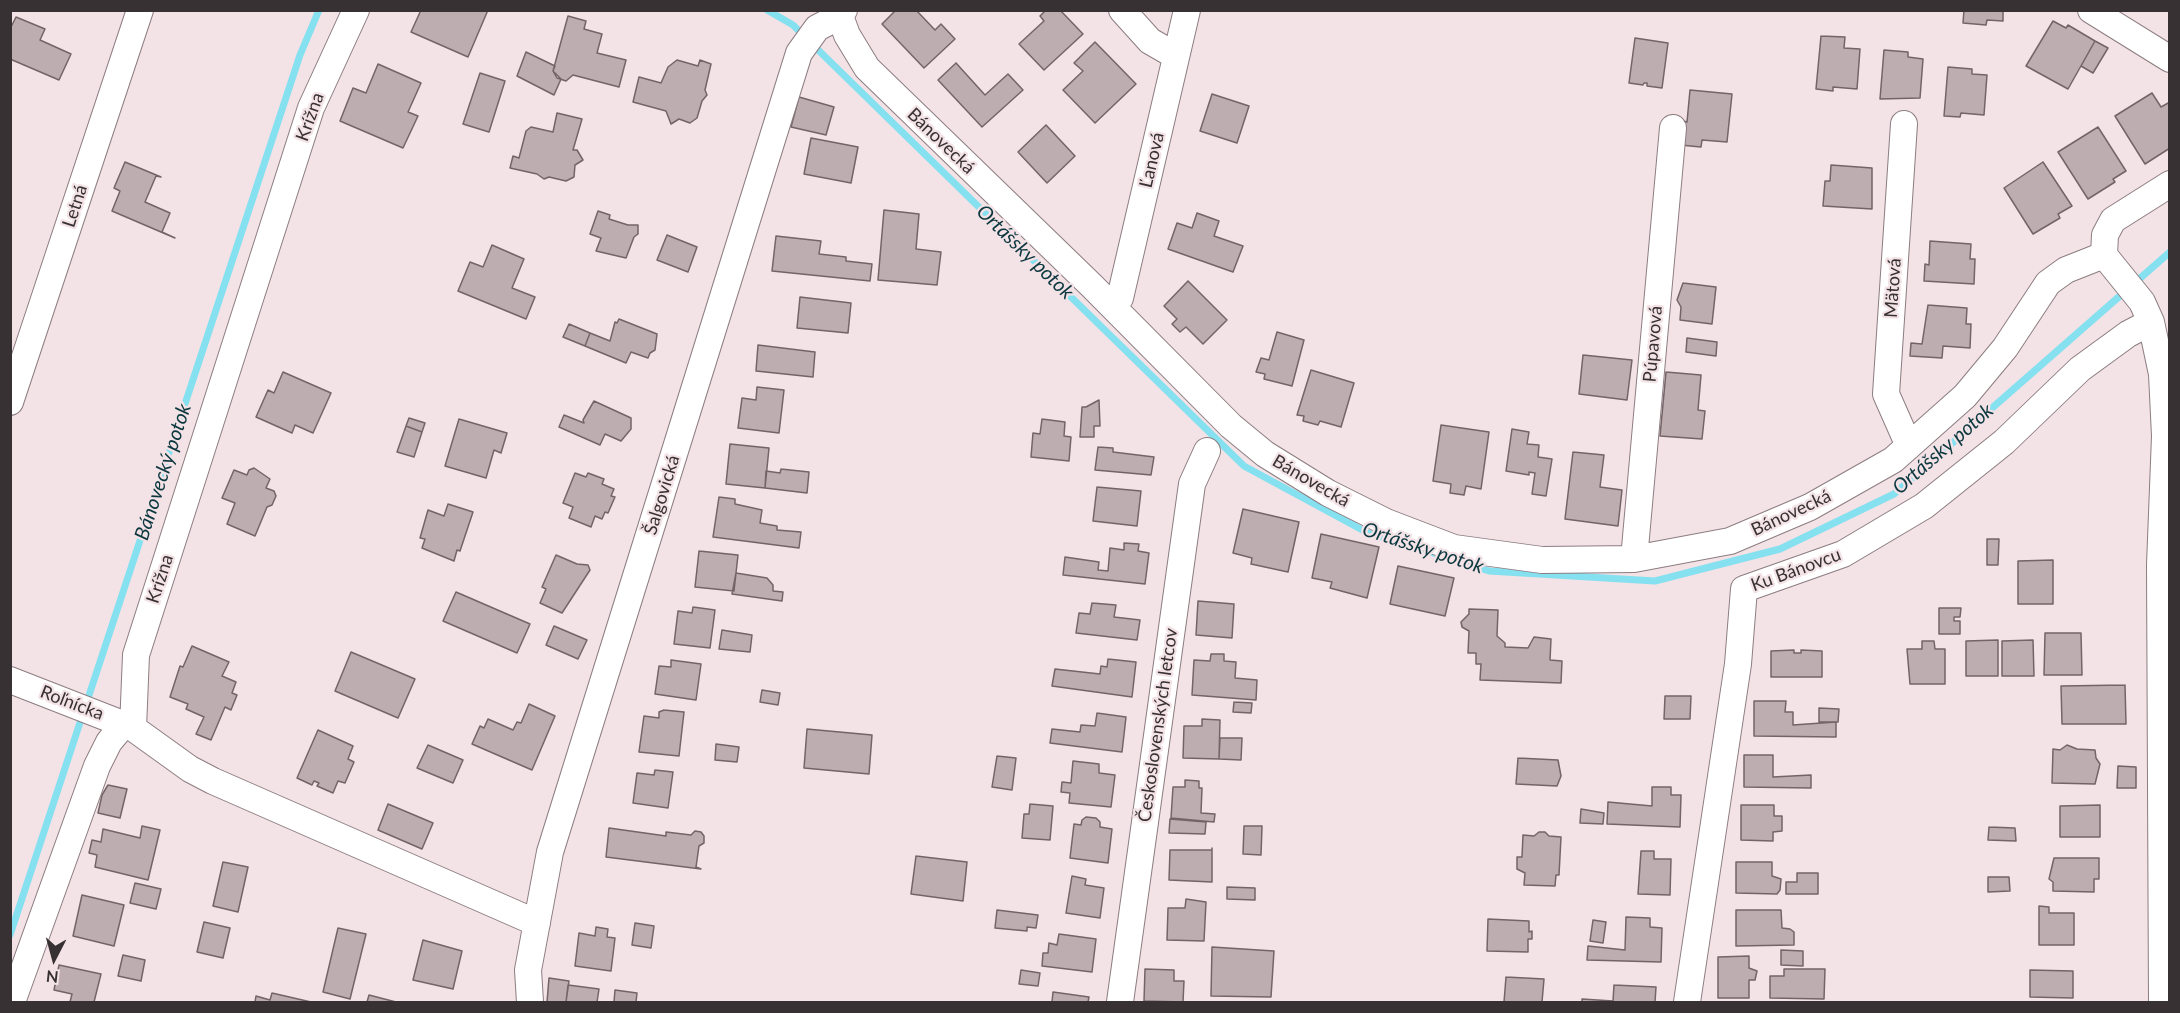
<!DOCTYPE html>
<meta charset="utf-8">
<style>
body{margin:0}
#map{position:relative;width:2180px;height:1013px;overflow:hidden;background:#f3e2e6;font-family:Lato,sans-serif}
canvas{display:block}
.frame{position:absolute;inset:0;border:12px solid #373133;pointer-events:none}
.north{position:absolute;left:24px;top:929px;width:60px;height:60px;-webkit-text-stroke:4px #f3e2e6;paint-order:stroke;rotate:186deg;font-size:16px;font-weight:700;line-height:24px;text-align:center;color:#373133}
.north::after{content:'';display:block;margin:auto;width:21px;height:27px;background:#373133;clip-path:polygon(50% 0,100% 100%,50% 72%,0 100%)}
</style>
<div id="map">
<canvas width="2180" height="1013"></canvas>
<div class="frame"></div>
<div class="north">N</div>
</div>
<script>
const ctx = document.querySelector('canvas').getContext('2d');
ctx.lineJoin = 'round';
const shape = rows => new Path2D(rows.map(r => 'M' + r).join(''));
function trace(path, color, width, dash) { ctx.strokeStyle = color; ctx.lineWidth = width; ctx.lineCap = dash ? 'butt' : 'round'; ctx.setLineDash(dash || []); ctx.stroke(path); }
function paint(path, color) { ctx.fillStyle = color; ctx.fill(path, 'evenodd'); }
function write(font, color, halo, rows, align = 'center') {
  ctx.font = font + ' Lato,sans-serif'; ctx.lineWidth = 4.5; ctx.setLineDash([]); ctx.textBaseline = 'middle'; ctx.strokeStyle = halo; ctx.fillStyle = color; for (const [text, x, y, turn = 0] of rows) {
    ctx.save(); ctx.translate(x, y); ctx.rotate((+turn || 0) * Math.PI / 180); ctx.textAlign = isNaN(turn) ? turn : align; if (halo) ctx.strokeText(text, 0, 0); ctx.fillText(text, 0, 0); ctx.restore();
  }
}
trace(shape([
 [767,10,793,25,804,36],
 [812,44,1244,466,1368,533,1437,554],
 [1453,560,1489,571,1655,581,1780,549,1894,494,2170,252],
 [10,935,300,55,319,10]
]), '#85e0ef', 7);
const building = shape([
 [421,10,488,10,468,57,411,32,421,10],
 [896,10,916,10,935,30,941,24,955,39,924,68,882,24,896,10],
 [1046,10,1060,10,1083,34,1044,70,1019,44,1044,21,1040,16,1046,10],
 [1964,10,2003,10,2003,21,1987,20,1986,25,1963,23,1964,10],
 [568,16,586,21,584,29,602,34,597,53,626,60,619,87,573,75,566,81,557,78,553,71,568,16],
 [16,17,45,29,40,40,71,54,59,80,10,59,10,29,16,17],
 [2053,21,2066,28,2068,25,2095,41,2068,89,2026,66,2053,21],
 [1821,36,1845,37,1844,48,1860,49,1857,89,1833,87,1833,91,1816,89,1821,36],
 [1635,38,1668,43,1662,88,1647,86,1647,83,1644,83,1643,85,1629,83,1635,38],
 [2095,41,2108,48,2093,73,2081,66,2095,41],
 [1095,42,1136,84,1095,123,1063,90,1083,71,1074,63,1095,42],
 [1884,50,1908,52,1908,57,1923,59,1920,98,1880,99,1884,50],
 [526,52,555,66,553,71,561,79,554,95,517,76,526,52],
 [677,60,698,66,700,60,711,64,705,90,707,95,702,101,697,118,690,123,679,119,671,124,666,111,633,102,639,77,661,83,668,67,677,60],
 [956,63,985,95,1008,74,1023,90,982,127,938,80,956,63],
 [378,64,421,83,408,112,418,116,403,148,340,121,353,88,366,93,378,64],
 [1948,67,1972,69,1972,74,1987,75,1984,115,1961,113,1960,117,1944,116,1948,67],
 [480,73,505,81,489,132,463,124,480,73],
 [1690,90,1732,94,1727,142,1702,140,1701,147,1680,145,1683,121,1687,122,1690,90],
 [2152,93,2161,107,2170,102,2170,148,2145,164,2115,116,2152,93],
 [1212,94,1249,106,1237,143,1200,131,1212,94],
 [799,97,834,107,826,135,791,127,799,97],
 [557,113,582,119,573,150,577,150,583,160,575,165,574,177,566,181,549,177,544,179,537,174,510,168,513,156,519,158,526,131,531,127,553,132,557,113],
 [1046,125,1075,156,1047,183,1018,152,1046,125],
 [2098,127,2126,171,2113,179,2115,182,2088,199,2058,152,2098,127],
 [811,138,858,147,851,183,804,174,811,138],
 [125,162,161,177,156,176,145,202,170,213,162,232,175,238,112,211,120,191,114,188,125,162],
 [2043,162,2072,206,2058,214,2060,218,2033,234,2004,188,2043,162],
 [1831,165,1872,168,1872,209,1823,206,1825,181,1830,181,1831,165],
 [884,210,919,214,916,249,941,252,937,285,878,280,884,210],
 [598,211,610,215,609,219,628,225,638,225,638,234,634,237,626,258,596,251,601,238,590,234,598,211],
 [1197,213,1219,221,1214,236,1243,246,1233,272,1168,249,1177,223,1192,228,1197,213],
 [667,235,697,247,688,272,657,260,667,235],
 [776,236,821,241,819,254,846,257,846,261,872,264,870,281,772,271,776,236],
 [1930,241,1971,244,1970,259,1975,259,1974,284,1924,281,1925,264,1929,265,1930,241],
 [492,245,524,259,512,288,535,297,526,319,458,291,470,262,483,267,492,245],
 [1188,281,1227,320,1203,344,1186,327,1180,332,1172,324,1177,319,1164,306,1188,281],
 [1683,283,1716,287,1712,324,1680,320,1681,307,1677,300,1683,283],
 [800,297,851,303,848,333,797,328,800,297],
 [1928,305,1967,308,1966,324,1971,324,1970,348,1943,346,1942,358,1910,356,1911,343,1922,344,1928,305],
 [619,319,657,334,655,350,650,353,648,358,631,352,626,363,585,346,590,333,610,341,615,322,617,323,619,319],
 [569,324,590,333,585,346,563,337,569,324],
 [1277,332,1304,340,1292,386,1264,379,1265,374,1256,372,1261,358,1269,360,1277,332],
 [1687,338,1717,342,1716,356,1686,352,1687,338],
 [758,345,815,352,813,377,756,371,758,345],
 [1583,355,1632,360,1627,400,1579,394,1583,355],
 [1311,370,1354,383,1341,427,1320,421,1318,425,1303,421,1304,416,1297,415,1311,370],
 [283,372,331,393,313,433,295,425,292,433,256,417,268,390,274,393,283,372],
 [1666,372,1701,375,1698,410,1705,411,1702,439,1660,436,1666,372],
 [757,387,784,390,779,433,738,428,742,398,756,400,757,387],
 [1099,400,1100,426,1094,426,1094,437,1080,437,1082,407,1086,407,1099,400],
 [594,401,631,418,631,429,621,441,605,434,600,445,559,427,564,415,584,423,583,420,594,401],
 [409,418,425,423,422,432,406,426,409,418],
 [459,419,507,433,501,453,494,450,486,478,445,466,459,419],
 [1042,419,1065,422,1064,436,1071,437,1069,461,1031,457,1033,433,1040,434,1042,419],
 [1441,425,1489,432,1481,489,1466,486,1464,495,1450,493,1451,484,1433,481,1441,425],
 [406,426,422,432,414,457,397,452,406,426],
 [1512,429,1529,432,1527,444,1539,445,1538,457,1552,459,1546,496,1532,494,1535,473,1529,472,1529,475,1506,471,1512,429],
 [730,444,769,448,765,488,726,484,730,444],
 [1098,447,1113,448,1113,452,1154,457,1151,475,1095,470,1098,447],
 [1573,452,1604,455,1600,487,1622,490,1618,526,1565,519,1573,452],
 [254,468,270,479,266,488,274,491,276,496,272,505,267,507,255,536,227,524,235,503,222,498,234,470,247,475,249,470,254,468],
 [781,469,809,472,807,493,765,488,766,471,780,473,781,469],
 [575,473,586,477,588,473,604,479,602,484,614,489,611,496,615,497,608,513,605,512,602,519,595,516,591,527,569,518,573,507,563,503,575,473],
 [1097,487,1141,491,1137,526,1093,521,1097,487],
 [719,497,735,499,735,504,762,510,760,523,777,526,777,530,801,532,799,548,713,537,719,497],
 [448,504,473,512,460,551,457,550,454,561,422,548,425,539,420,538,428,510,444,516,448,504],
 [1243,509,1299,522,1288,572,1251,564,1252,558,1233,553,1243,509],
 [1321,534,1379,547,1367,598,1330,588,1332,582,1312,578,1321,534],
 [1987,539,1999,539,1998,565,1987,565,1987,539],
 [1124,543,1139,544,1138,551,1149,553,1145,584,1063,575,1065,557,1099,562,1098,570,1108,571,1110,548,1124,550,1124,543],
 [699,551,738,555,734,591,695,587,699,551],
 [556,555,577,564,588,565,590,570,562,613,540,603,546,589,542,587,556,555],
 [2053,560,2053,604,2018,604,2018,561,2053,560],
 [1398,566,1454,578,1445,616,1390,604,1398,566],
 [736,573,767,578,773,585,773,591,783,592,782,601,732,594,736,573],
 [456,592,530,624,517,653,443,621,456,592],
 [1198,601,1234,604,1232,638,1196,635,1198,601],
 [1092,603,1116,605,1114,617,1140,620,1137,640,1076,633,1079,613,1090,614,1092,603],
 [693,607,715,610,710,648,674,644,678,611,692,613,693,607],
 [1939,608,1961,608,1960,617,1954,617,1954,621,1960,621,1960,634,1939,634,1939,608],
 [1469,609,1498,610,1497,636,1505,643,1505,647,1528,648,1534,637,1551,639,1550,660,1562,661,1561,683,1480,680,1481,664,1476,664,1476,653,1468,653,1469,631,1462,627,1461,622,1469,614,1469,609],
 [554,626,587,640,578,659,546,645,554,626],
 [722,630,752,635,750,652,719,649,722,630],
 [2045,633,2081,633,2082,675,2044,675,2045,633],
 [1998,640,1998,676,1966,676,1966,641,1998,640],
 [2033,640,2034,676,2002,676,2002,641,2033,640],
 [1922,641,1934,641,1935,649,1945,649,1945,684,1910,684,1907,649,1922,649,1922,641],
 [192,646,229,662,222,676,236,682,232,693,237,695,231,710,225,707,211,740,196,734,204,717,186,709,188,704,170,697,180,666,183,667,192,646],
 [1794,650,1794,653,1801,653,1801,650,1822,651,1822,677,1771,677,1771,651,1794,650],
 [351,652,415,679,398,718,335,691,351,652],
 [1211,654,1224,654,1224,661,1236,662,1235,678,1257,680,1256,700,1192,695,1194,660,1210,661,1211,654],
 [1108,659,1136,662,1132,697,1052,686,1055,669,1100,674,1101,666,1107,667,1108,659],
 [671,660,701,664,696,700,655,694,659,666,671,667,671,660],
 [2125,685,2126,724,2062,724,2061,686,2125,685],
 [762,690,780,693,778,705,760,702,762,690],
 [1665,696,1691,696,1690,719,1664,719,1665,696],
 [1754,701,1786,701,1785,712,1793,712,1793,725,1836,722,1836,737,1754,736,1754,701],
 [1234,702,1252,703,1251,713,1233,712,1234,702],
 [529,704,555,716,532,770,472,744,480,726,484,728,488,719,513,730,517,722,521,723,529,704],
 [1819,708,1839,709,1838,722,1819,722,1819,708],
 [664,710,684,712,679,756,639,752,644,716,659,718,659,712,664,710],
 [1097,713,1126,717,1122,752,1050,743,1052,729,1080,732,1081,725,1095,726,1097,713],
 [1202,719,1220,720,1219,759,1183,758,1184,726,1202,726,1202,719],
 [807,729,872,735,869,774,804,768,807,729],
 [318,730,353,746,348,759,354,762,345,783,338,781,333,793,317,786,319,783,314,781,312,785,297,778,318,730],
 [1220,738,1242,738,1241,760,1219,759,1220,738],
 [716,744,739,747,737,762,715,760,716,744],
 [428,745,463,760,453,783,417,768,428,745],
 [2067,745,2077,749,2095,750,2096,758,2100,764,2095,784,2052,783,2053,749,2060,750,2067,745],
 [1744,755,1773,755,1773,777,1811,775,1811,788,1744,787,1744,755],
 [997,756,1016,758,1012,790,992,787,997,756],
 [1518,758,1558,760,1561,776,1557,786,1516,784,1518,758],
 [1073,761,1099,764,1099,773,1115,775,1111,807,1069,803,1070,793,1061,792,1062,782,1071,783,1073,761],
 [2118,766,2136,767,2136,788,2117,788,2118,766],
 [655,770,673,772,668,808,633,803,637,773,654,775,655,770],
 [1185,780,1199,781,1199,788,1202,788,1201,813,1215,814,1214,822,1171,818,1173,787,1185,787,1185,780],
 [108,785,127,789,120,818,98,813,102,795,108,785],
 [1652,787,1671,787,1671,795,1681,795,1680,827,1607,824,1608,802,1652,806,1652,787],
 [388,804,433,823,422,849,378,830,388,804],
 [1030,804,1053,806,1050,840,1022,838,1024,814,1029,814,1030,804],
 [1741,805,1774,805,1774,816,1782,816,1782,831,1773,832,1773,841,1741,840,1741,805],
 [2100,805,2100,837,2060,837,2060,806,2100,805],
 [1581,809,1604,813,1603,824,1580,823,1581,809],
 [1086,817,1096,818,1100,822,1100,827,1112,829,1108,863,1070,858,1074,824,1081,825,1082,820,1086,817],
 [1170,819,1206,822,1205,834,1169,833,1170,819],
 [142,826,160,830,148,880,95,867,97,855,89,853,92,840,101,842,103,829,140,838,142,826],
 [1244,826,1262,826,1261,855,1243,854,1244,826],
 [1989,827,2015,828,2016,841,1988,840,1989,827],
 [609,828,666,836,666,832,691,835,695,831,701,832,704,836,704,843,699,846,696,867,701,869,606,857,609,828],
 [1539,832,1545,832,1549,836,1561,837,1559,875,1556,875,1555,886,1524,885,1525,873,1517,869,1517,857,1522,857,1523,835,1534,836,1539,832],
 [1212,848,1212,882,1169,880,1170,850,1212,850,1212,848],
 [1641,851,1654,851,1654,859,1671,859,1670,895,1638,894,1641,851],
 [916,856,967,862,963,901,911,894,916,856],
 [2054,858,2099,858,2099,879,2094,879,2094,892,2053,891,2053,882,2049,879,2054,858],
 [223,862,248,867,238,912,213,906,223,862],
 [1736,862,1772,862,1772,876,1781,879,1780,890,1777,894,1736,893,1736,862],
 [1797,873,1818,873,1818,894,1786,894,1786,882,1797,882,1797,873],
 [1072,876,1086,879,1085,885,1104,888,1100,918,1066,913,1072,876],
 [1988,877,2009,877,2010,891,1988,892,1988,877],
 [135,883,161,889,156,909,130,903,135,883],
 [1227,887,1255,888,1255,900,1227,899,1227,887],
 [82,895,124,905,114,946,73,936,82,895],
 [1186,899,1206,902,1204,941,1167,940,1168,908,1185,908,1186,899],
 [2039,906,2049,907,2049,913,2074,913,2074,945,2039,945,2039,906],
 [997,910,1038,915,1036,928,1027,927,1027,931,995,928,997,910],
 [1736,910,1781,910,1782,928,1790,929,1794,932,1794,945,1736,946,1736,910],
 [1626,917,1650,918,1650,927,1662,928,1661,962,1587,960,1588,946,1625,950,1626,917],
 [1488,919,1529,921,1529,932,1532,931,1532,939,1528,939,1528,952,1487,951,1488,919],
 [1593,920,1606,922,1603,943,1590,941,1593,920],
 [204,922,230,928,223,958,197,952,204,922],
 [635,923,654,926,651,948,632,945,635,923],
 [596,927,608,929,607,937,615,938,611,971,575,966,579,933,595,936,596,927],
 [338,928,366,934,350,999,323,992,338,928],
 [1059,934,1096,939,1092,972,1042,966,1043,953,1048,953,1049,943,1057,945,1059,934],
 [423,940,462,951,453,989,413,980,423,940],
 [1212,947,1274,951,1271,997,1211,996,1212,947],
 [1781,950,1803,951,1803,966,1781,965,1781,950],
 [123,955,145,960,141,981,118,976,123,955],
 [1749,956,1749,968,1757,971,1755,980,1749,980,1749,998,1718,998,1718,957,1749,956],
 [59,965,101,974,94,1002,70,1002,72,994,54,990,59,965],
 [1145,969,1174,970,1174,981,1184,981,1183,1002,1144,1001,1145,969],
 [1784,969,1825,969,1824,999,1770,998,1770,976,1784,976,1784,969],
 [1021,970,1040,973,1038,986,1019,984,1021,970],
 [2030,970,2073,971,2073,998,2030,997,2030,970],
 [1506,977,1544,979,1542,1002,1504,1002,1506,977],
 [549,978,569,981,566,1002,547,1002,549,978],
 [568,985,599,989,597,1002,566,1002,568,985],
 [1614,985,1656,987,1655,1002,1582,1002,1582,999,1613,1001,1614,985],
 [615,990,637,993,636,1002,614,1002,615,990],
 [1053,992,1089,997,1088,1002,1052,1002,1053,992],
 [272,993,311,1002,255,1002,256,996,270,1000,272,993],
 [369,995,396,1002,367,1002,369,995]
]);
paint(building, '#bdadb1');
trace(building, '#736468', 1.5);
const minor = shape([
 [356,10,311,108,136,655,133,728,190,769,213,781,537,923],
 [1122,10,1150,41,1176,56],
 [2091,10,2170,59],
 [840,16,847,35,867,68,1092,286,1231,426,1265,454,1328,493,1386,522,1454,548,1542,560,1634,559,1730,541,1810,507,1893,460,1965,396,2005,348,2048,283,2066,270,2104,255],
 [1904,124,1886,394,1909,446],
 [1113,307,1120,298,1187,10],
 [10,402,140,10],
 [1634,559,1673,128],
 [10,680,133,728],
 [12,1002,97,766,109,742,124,724],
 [530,1002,528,970,550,852,799,53,817,28,840,16,844,10],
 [1120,1002,1192,484,1207,451],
 [1687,1002,1738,664,1744,589,1843,554,1924,506,2004,442,2080,369,2128,334,2151,322],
 [2162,1002,2160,565,2165,436,2162,374,2151,322,2142,302,2104,255,2105,235,2113,220,2170,184]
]);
trace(minor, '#8c7d81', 28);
trace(minor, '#fff', 26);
write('18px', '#373133', '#f3e2e6', [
 ["Krížna",310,117,-70],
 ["Bánovecká",941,141,44],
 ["Ľanová",1152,160,-77],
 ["Letná",75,206,-72],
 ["Mätová",1893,288,-86],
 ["Púpavová",1653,344,-85],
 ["Bánovecká",1311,481,30],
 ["Šalgovická",662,495,-73],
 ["Bánovecká",1791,513,-25],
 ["Ku Bánovcu",1796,570,-20],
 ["Krížna",160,579,-72],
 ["Roľnícka",72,703,21],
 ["Československých letcov",1158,725,-82]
]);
write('italic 20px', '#0b373e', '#f3e2e6', [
 ["Ortášsky potok",1025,252,44],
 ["Ortášsky potok",1943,449,-41],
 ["Bánovecký potok",163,472,-72],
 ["Ortášsky potok",1423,548,18]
]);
</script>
